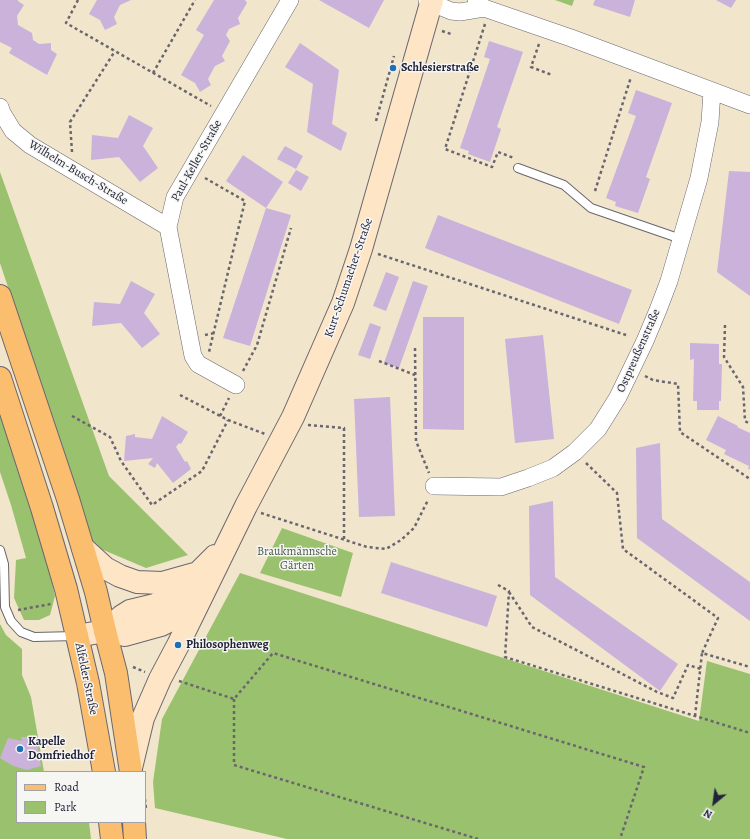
<!DOCTYPE html>
<meta charset="utf-8">
<style>
body{margin:0}
#map{position:relative;width:750px;height:839px;overflow:hidden;background:#f1e5cc;font-family:Alegreya,serif}
canvas{display:block}
.legend{position:absolute;left:16px;top:771px;width:130px;height:52px;box-sizing:border-box;background:#f6f6f2;border:1px solid #a1a1a9;margin:0;padding:5px 7px;list-style:none;font-size:12px;color:#22223b}
.legend li{display:flex;align-items:center;gap:8px;height:20px}
.legend b{width:20px;border:1px solid #a1a1a9}
.north{position:absolute;left:694px;top:783px;width:40px;height:40px;-webkit-text-stroke:3px #f6f6f2;paint-order:stroke;rotate:209deg;font-size:11px;font-weight:700;line-height:16px;text-align:center;color:#22223b}
.north::after{content:'';display:block;margin:auto;width:14px;height:18px;background:#22223b;clip-path:polygon(50% 0,100% 100%,50% 72%,0 100%)}
</style>
<div id="map">
<canvas width="750" height="839"></canvas>
<ul class="legend">
<li><b style="height:5px;background:#fbbd6e"></b>Road</li>
<li><b style="height:11px;background:#9ac16d"></b>Park</li>
</ul>
<div class="north">N</div>
</div>
<script>
const ctx = document.querySelector('canvas').getContext('2d');
ctx.lineJoin = 'round';
function paint(path, color) { ctx.fillStyle = color; ctx.fill(path, 'evenodd'); }
const shape = rows => new Path2D(rows.map(r => 'M' + r).join(''));
function trace(path, color, width, dash) { ctx.strokeStyle = color; ctx.lineWidth = width; ctx.lineCap = dash ? 'butt' : 'round'; ctx.setLineDash(dash || []); ctx.stroke(path); }
function write(font, color, halo, rows, align = 'center') {
  ctx.font = font + ' Alegreya,serif'; ctx.lineWidth = 3; ctx.setLineDash([]); ctx.textBaseline = 'middle'; ctx.strokeStyle = halo; ctx.fillStyle = color; for (const [text, x, y, turn = 0] of rows) {
    ctx.save(); ctx.translate(x, y); ctx.rotate((+turn || 0) * Math.PI / 180); ctx.textAlign = isNaN(turn) ? turn : align; if (halo) ctx.strokeText(text, 0, 0); ctx.fillText(text, 0, 0); ctx.restore();
  }
}
paint(shape([
 [555,0,574,0,572,6],
 [0,172,109,476,188,555,146,568,94,546,0,263],
 [0,409,45,552,55,596,50,615,39,620,24,620,14,598,16,560,26,558,11,505,0,472],
 [282,528,353,553,341,597,260,573],
 [240,573,699,721,707,661,750,674,750,839,287,839,155,808,153,782,162,719],
 [0,624,6,635,22,649,22,675,31,697,44,772,17,772,17,822,89,822,91,839,0,839]
]), '#9ac16d');
paint(shape([
 [0,0,18,0,18,1,24,5,17,16,18,25,32,33,33,40,39,44,51,43,51,50,57,54,47,75,9,53,12,48,0,42],
 [97,0,131,0,120,5,114,17,117,24,105,30,100,20,89,14],
 [214,0,245,0,247,3,238,18,240,24,229,29,226,35,230,41,222,56,225,61,215,66,208,79,211,85,200,92,195,83,181,75,204,35,196,30],
 [319,0,384,0,369,28],
 [595,0,635,0,630,17,593,5],
 [716,0,736,0,731,8],
 [489,41,523,52,497,127,501,129,490,162,468,154,469,151,460,148,490,59,484,57],
 [300,43,339,70,332,124,347,133,341,151,307,132,313,84,285,67],
 [636,90,672,103,646,177,650,179,638,213,615,206,616,202,606,198,636,116,628,113],
 [129,115,153,128,143,146,158,168,140,182,119,157,91,160,92,135,118,138],
 [285,146,303,156,296,169,277,159],
 [243,155,283,182,266,208,291,215,250,346,223,338,266,208,226,181],
 [296,170,309,177,301,191,288,183],
 [729,171,750,172,750,296,717,272],
 [438,215,632,290,619,324,425,248],
 [386,272,399,277,386,311,373,306],
 [131,281,155,294,144,313,160,334,142,348,121,323,92,326,94,302,120,304],
 [413,281,428,286,399,368,384,363],
 [423,317,464,317,464,430,423,429],
 [370,323,381,327,370,359,358,355],
 [543,335,554,439,515,443,505,339],
 [690,343,719,344,719,364,722,364,721,401,719,401,719,410,697,410,697,401,693,401,694,359,690,360],
 [390,397,395,516,359,517,354,399],
 [162,416,188,432,181,444,179,443,176,447,185,462,187,461,191,469,173,483,157,463,155,468,148,464,153,458,124,461,126,436,135,434,135,437,152,439],
 [718,416,738,426,737,427,750,433,750,469,748,469,749,466,724,454,726,450,706,440],
 [660,443,662,519,750,582,750,621,637,538,636,448],
 [553,501,555,577,678,664,660,691,530,595,529,506],
 [391,562,497,596,487,627,381,593],
 [21,737,36,737,41,766,27,770,13,766,0,758,8,738,22,741]
]), '#cab2da');
const service = shape([
 [518,168,564,185,591,208,681,239],
 [0,550,4,564,5,607,11,621,21,632,34,637,76,636]
]);
const minor = shape([
 [427,0,432,3,451,11,460,12,484,8],
 [476,0,484,8,571,38,750,105],
 [0,107,2,113,13,131,30,145,168,227],
 [236,385,198,364,193,356,168,227,175,197,290,0],
 [434,486,501,487,528,478,553,468,575,452,598,429,618,397,645,341,658,310,669,281,699,178,710,122,712,91]
]);
const secondary = shape([
 [83,548,105,568,120,576,137,582,162,583,194,574],
 [105,631,122,616,130,611,155,605,173,595,199,572,215,556],
 [77,636,105,631,125,635,161,625,179,616,198,601],
 [131,768,143,718,160,679,178,645,246,506,293,417,343,303,361,249,432,0]
]);
const primary = shape([
 [105,631,116,673,131,772],
 [77,636,88,683,104,772],
 [110,822,112,839],
 [134,822,135,839]
]);
const trunk = shape([
 [0,296,68,499,96,592,105,631],
 [0,378,42,508,66,589,77,636]
]);
trace(service, '#6a666e', 10);
trace(minor, '#6a666e', 18);
trace(secondary, '#6a666e', 24);
trace(primary, '#6a666e', 24);
trace(trunk, '#6a666e', 24);
trace(shape([
 [78,0,66,23,211,106],
 [485,24,445,149,492,167,498,152,514,158],
 [442,31,451,34],
 [539,44,531,67,552,75],
 [153,73,195,0],
 [376,121,394,56],
 [72,152,70,122,115,51],
 [205,178,245,201,209,352],
 [595,191,631,77],
 [378,254,629,336],
 [725,325,724,357,743,387,745,421,750,424],
 [205,335,214,333],
 [415,348,416,441,429,473],
 [379,361,415,375],
 [243,371,257,345,291,228],
 [645,376,653,380,678,384,680,432,750,479],
 [180,395,228,420,265,434],
 [72,416,110,437,121,461,152,505,202,471,228,420],
 [220,416,229,398],
 [308,425,344,428,344,540],
 [586,463,617,493,623,549,718,618,702,653],
 [261,513,367,547,386,549,401,540,414,528,428,500],
 [498,585,509,591,505,657,750,733],
 [509,592,532,627,657,692,673,698,688,665,701,669],
 [18,610,51,604],
 [133,667,145,672],
 [179,681,234,699,273,653,644,767,620,839],
 [234,699,234,765,478,839],
 [695,716,702,653,750,667],
 [145,799,146,809]
]), '#6a666e', 2.5, [3, 3]);
trace(service, '#fff', 8);
trace(minor, '#fff', 17);
trace(secondary, '#fde5c5', 22);
trace(primary, '#fbbd6e', 22);
trace(trunk, '#fbbd6e', 22);
for (const [x, y, r, color] of [
 [393,68,4,"#1f6fb2"],
 [178,645,4,"#1f6fb2"],
 [20,749,4,"#1f6fb2"]
]) { const dot = new Path2D(); dot.arc(x, y, r, 0, 2 * Math.PI); ctx.fillStyle = color; ctx.fill(dot); trace(dot, '#f6f6f2', 1.5); }
write('bold 12px', '#22223b', '#f6f6f2', [
 ["Schlesierstraße",401,68],
 ["Philosophenweg",186,645],
 ["Kapelle",28,742],
 ["Domfriedhof",28,756]
], 'left');
write('12px', '#22223b', '#f6f6f2', [
 ["Paul-Keller-Straße",197,161,-61],
 ["Wilhelm-Busch-Straße",78,173,31],
 ["Kurt-Schumacher-Straße",349,278,-71],
 ["Ostpreußenstraße",639,351,-66],
 ["Alfelder Straße",86,679,78]
]);
write('12px', '#4c5a4c', '#f6f6f2', [
 ["Braukmännsche",297,552],
 ["Gärten",297,566]
]);
</script>
